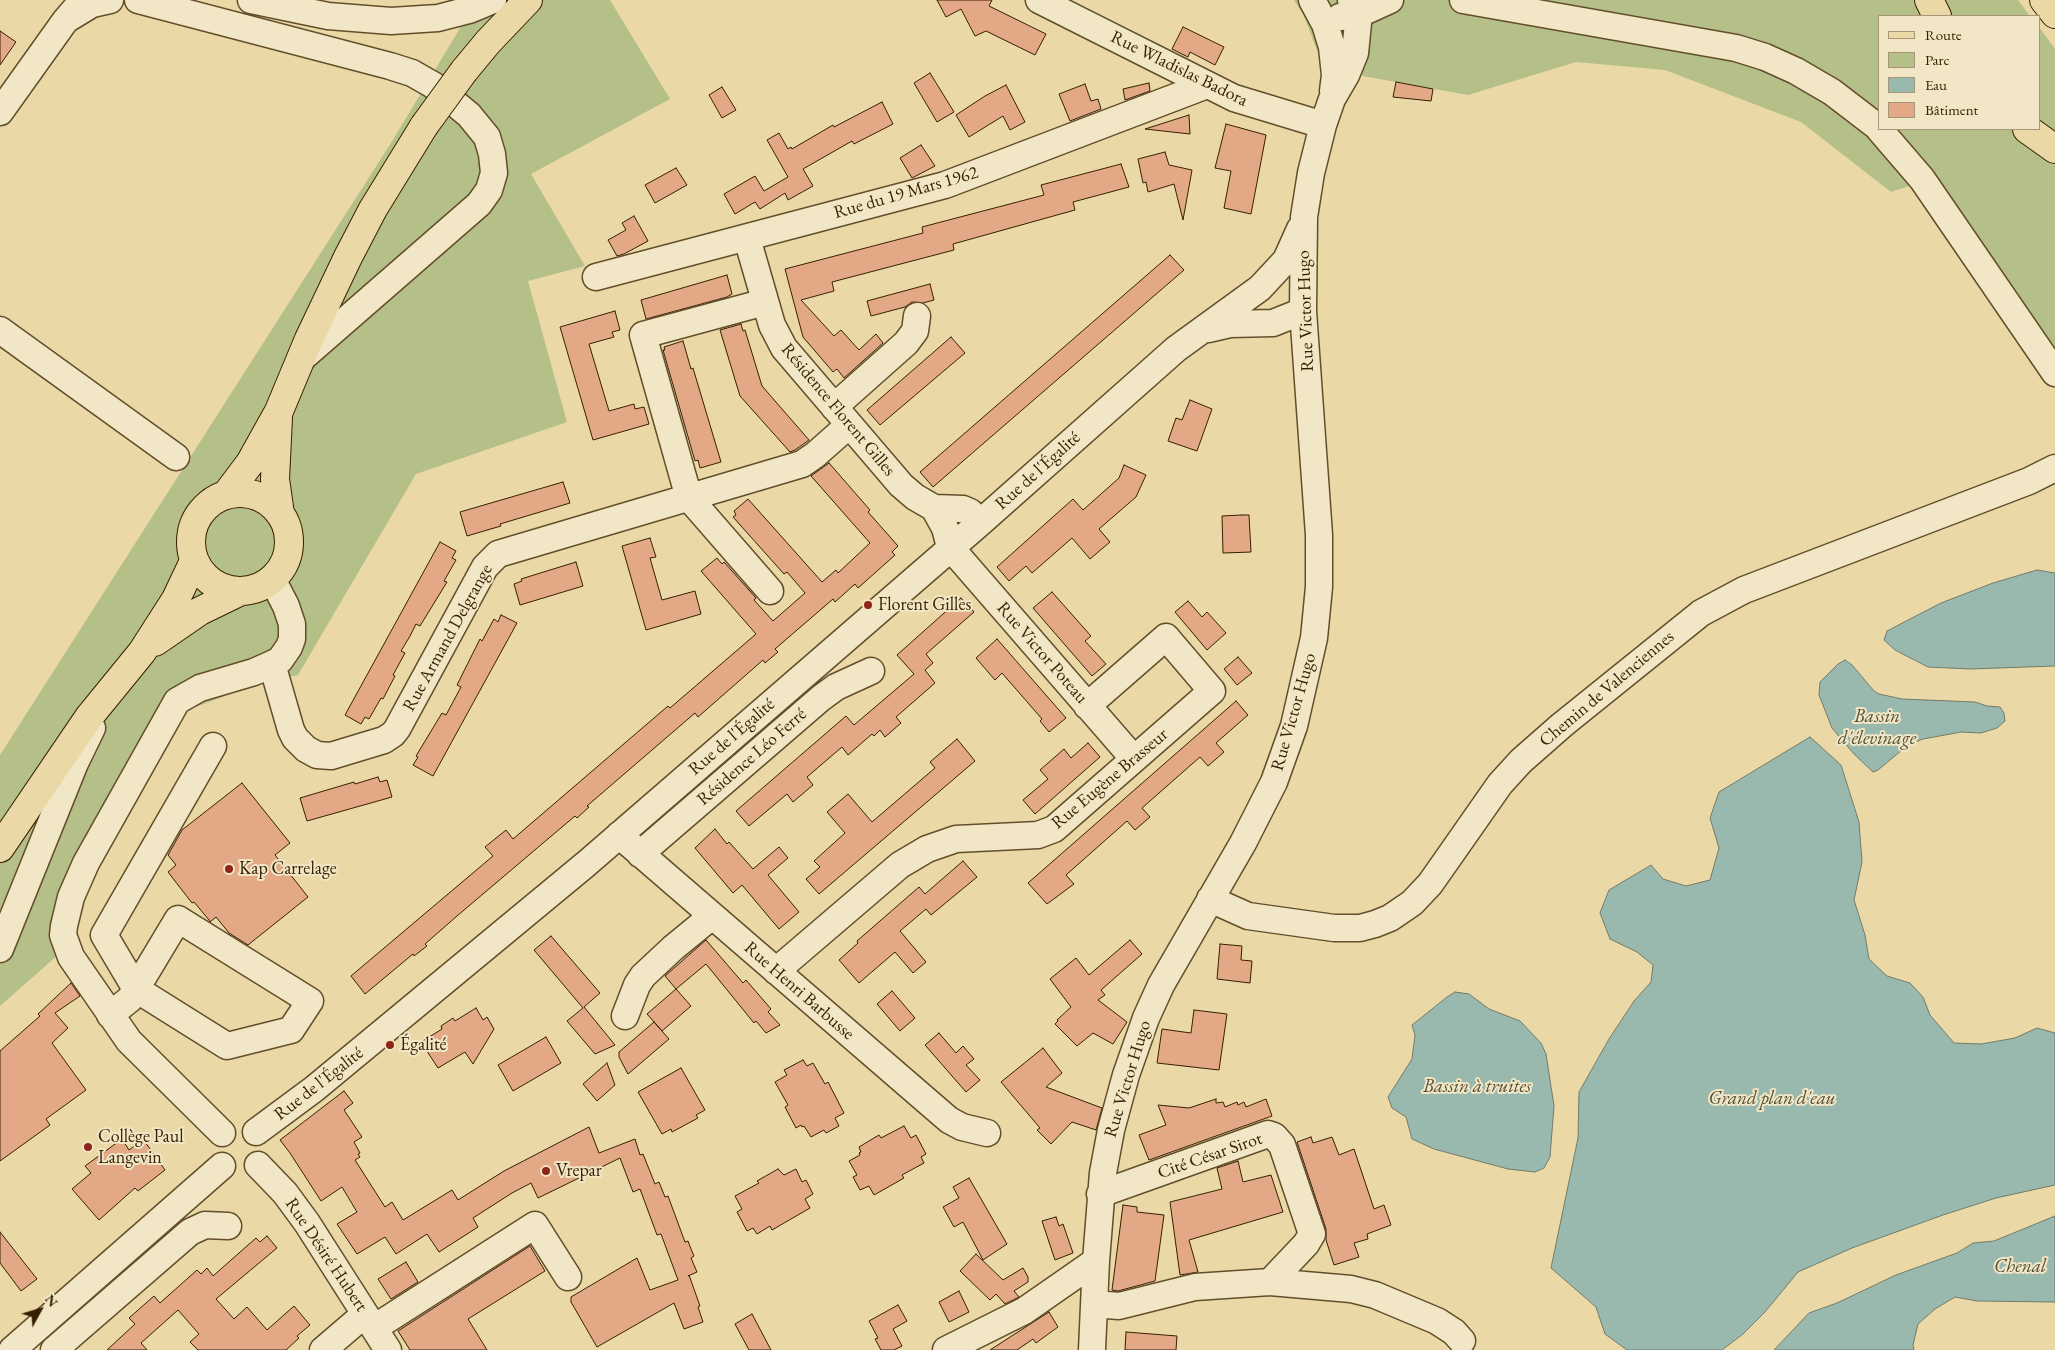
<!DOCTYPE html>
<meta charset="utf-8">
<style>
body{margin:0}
#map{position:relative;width:2055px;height:1350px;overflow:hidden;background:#ead9a6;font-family:"EB Garamond",serif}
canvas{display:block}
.legend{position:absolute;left:1878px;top:15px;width:162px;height:115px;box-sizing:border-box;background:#f1e6c5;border:1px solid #a69677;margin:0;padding:6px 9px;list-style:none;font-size:15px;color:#361f02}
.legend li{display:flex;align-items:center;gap:10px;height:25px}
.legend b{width:25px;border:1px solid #a69677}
.north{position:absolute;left:15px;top:1285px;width:50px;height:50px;-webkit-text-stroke:4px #f1e6c5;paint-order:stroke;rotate:51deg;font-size:14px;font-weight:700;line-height:20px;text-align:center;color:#361f02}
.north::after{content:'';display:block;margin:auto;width:18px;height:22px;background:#361f02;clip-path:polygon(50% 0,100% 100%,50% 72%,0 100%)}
</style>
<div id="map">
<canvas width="2055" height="1350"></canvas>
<ul class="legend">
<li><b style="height:6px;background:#ead9a6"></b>Route</li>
<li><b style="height:14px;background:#b5bf88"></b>Parc</li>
<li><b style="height:14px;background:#9ab9ae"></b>Eau</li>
<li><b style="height:14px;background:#e3a986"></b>Bâtiment</li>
</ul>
<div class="north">N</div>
</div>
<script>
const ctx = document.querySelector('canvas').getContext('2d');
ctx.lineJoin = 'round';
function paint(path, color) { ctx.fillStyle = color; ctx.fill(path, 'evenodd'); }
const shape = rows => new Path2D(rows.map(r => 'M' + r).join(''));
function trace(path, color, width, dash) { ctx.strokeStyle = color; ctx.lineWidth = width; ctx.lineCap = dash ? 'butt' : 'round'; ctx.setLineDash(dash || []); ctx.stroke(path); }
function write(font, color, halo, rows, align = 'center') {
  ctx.font = font + ' "EB Garamond",serif'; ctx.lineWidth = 4; ctx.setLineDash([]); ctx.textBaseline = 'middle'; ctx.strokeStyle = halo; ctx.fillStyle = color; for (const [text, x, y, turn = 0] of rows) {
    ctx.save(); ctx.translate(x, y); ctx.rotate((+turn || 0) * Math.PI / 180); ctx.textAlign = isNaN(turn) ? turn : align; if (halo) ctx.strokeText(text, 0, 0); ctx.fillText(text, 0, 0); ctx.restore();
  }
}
paint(shape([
 [477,0,610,0,670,99,531,174,585,266,528,281,567,422,416,474,298,675,259,683,185,711,91,882,74,920,75,940,0,1006,0,755,391,143],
 [1294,0,2018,0,2030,16,1879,16,1879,129,2039,129,2039,27,2055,49,2055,354,1937,177,1891,192,1801,122,1665,70,1576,62,1468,95,1324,69,1304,16]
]), '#b5bf88');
const water = shape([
 [2037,570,2055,573,2055,666,1970,669,1928,667,1895,650,1884,640,1887,631,1941,603,1993,583,2037,570],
 [1845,660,1852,665,1874,691,1879,694,1902,699,1975,702,1987,706,2000,707,2004,713,2005,721,1997,728,1981,733,1961,732,1923,739,1908,745,1878,770,1873,772,1854,754,1832,728,1819,695,1820,682,1838,664,1845,660],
 [1810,737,1841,765,1859,822,1862,862,1854,900,1865,935,1869,959,1887,976,1910,983,1923,997,1930,1015,1954,1043,1981,1044,2015,1038,2037,1028,2055,1033,2055,1185,1996,1198,1943,1215,1852,1248,1798,1272,1765,1312,1743,1334,1722,1350,1627,1350,1605,1334,1596,1307,1551,1268,1578,1138,1579,1092,1609,1039,1634,1001,1651,982,1653,965,1637,952,1610,939,1600,913,1609,890,1651,865,1663,879,1686,886,1710,880,1719,848,1710,818,1719,792,1810,737],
 [1455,992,1469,994,1489,1009,1520,1021,1541,1043,1546,1054,1554,1106,1550,1157,1544,1168,1535,1172,1508,1169,1434,1149,1412,1139,1406,1117,1392,1108,1388,1097,1412,1059,1415,1035,1412,1025,1447,997,1455,992],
 [2055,1216,2055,1302,1977,1301,1955,1297,1935,1309,1918,1324,1913,1345,1914,1350,1774,1350,1809,1313,1837,1303,1896,1275,1957,1253,1973,1243,1994,1241,2055,1216]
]);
paint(water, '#9ab9ae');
trace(water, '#727b69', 1);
const building = shape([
 [937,0,992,0,989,6,1046,34,1035,55,986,31,975,36,961,9,946,17,937,0],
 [1183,27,1224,47,1215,65,1190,52,1188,57,1172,49,1183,27],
 [0,31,16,42,0,65,0,31],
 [930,73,954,112,937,122,914,83,930,73],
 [1396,82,1433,89,1431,101,1393,97,1396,82],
 [1149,83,1150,91,1125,100,1123,89,1149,83],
 [1085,84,1091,101,1098,99,1101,109,1070,121,1059,94,1085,84],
 [1006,85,1025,122,1010,130,1003,116,969,137,956,115,985,96,1006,85],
 [722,87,736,110,722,118,709,95,722,87],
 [882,102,893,124,854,144,852,141,803,169,813,186,788,200,785,193,760,209,755,202,735,214,724,194,755,176,764,191,788,177,767,140,779,133,788,149,791,147,792,149,833,125,834,127,882,102],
 [1189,115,1190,134,1145,129,1189,115],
 [1226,124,1266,135,1251,214,1224,208,1231,171,1215,168,1226,124],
 [921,145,935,166,912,178,900,158,921,145],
 [1165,152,1169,165,1192,170,1183,220,1174,184,1148,192,1146,182,1143,183,1138,159,1165,152],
 [1121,164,1129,187,1073,202,1075,210,953,244,954,250,832,282,834,291,801,300,834,336,841,330,859,350,876,334,883,343,844,378,837,369,833,372,803,337,785,269,923,233,922,227,1044,195,1041,185,1121,164],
 [676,168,687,185,655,203,645,185,676,168],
 [634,216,648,241,624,254,617,256,608,240,626,230,622,223,634,216],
 [1170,255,1184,270,933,487,920,472,1170,255],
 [727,275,732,294,727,297,646,319,641,300,727,275],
 [930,284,934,300,923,303,912,302,905,307,871,316,867,301,930,284],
 [615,311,620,330,612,332,614,337,589,344,609,411,634,404,635,409,644,407,649,424,593,440,560,327,615,311],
 [741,324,743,331,745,330,762,386,809,440,795,450,790,452,740,396,720,330,741,324],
 [951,337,965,353,880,425,867,410,951,337],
 [683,341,691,369,693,368,721,462,700,468,698,460,695,461,663,350,665,350,664,347,683,341],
 [1190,400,1212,409,1197,451,1168,441,1176,418,1182,420,1190,400],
 [829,463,870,510,868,512,898,546,892,552,895,555,858,588,855,584,835,602,833,599,775,649,778,652,765,663,763,660,698,717,695,713,587,806,589,807,577,818,575,816,457,916,425,944,427,946,414,956,413,954,365,994,351,976,493,856,485,847,506,830,513,839,668,706,670,708,756,634,701,571,717,558,722,564,724,562,756,598,754,600,773,621,805,593,787,572,784,574,733,517,736,515,734,511,748,499,822,582,836,570,838,573,870,543,811,476,829,463],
 [1124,465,1146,475,1136,497,1099,529,1110,542,1090,559,1072,538,1032,573,1026,566,1009,581,997,567,1073,499,1083,510,1119,478,1124,465],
 [563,482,570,503,500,524,501,526,467,536,460,512,563,482],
 [1242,515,1249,515,1251,552,1223,553,1222,516,1242,515],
 [650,538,656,557,650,558,662,600,695,591,701,614,646,630,622,546,650,538],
 [440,542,456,551,452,558,456,560,444,581,447,582,420,626,416,624,410,636,401,651,405,653,393,675,395,676,383,699,381,698,369,719,365,717,361,724,345,715,440,542],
 [576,562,583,586,520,605,514,584,522,581,521,579,576,562],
 [1052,592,1091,636,1085,641,1106,664,1092,676,1033,608,1052,592],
 [961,598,974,612,926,654,933,663,925,670,935,683,896,717,901,723,885,737,880,730,874,736,872,734,848,755,842,747,807,777,813,785,793,802,787,794,749,826,736,811,846,716,854,725,914,674,897,655,961,598],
 [1188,601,1202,617,1207,612,1226,633,1207,650,1175,612,1188,601],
 [501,615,517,623,433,776,413,765,418,757,416,756,442,713,446,715,461,687,457,685,480,639,482,641,494,619,498,622,501,615],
 [997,639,1066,718,1049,732,1040,721,1042,719,1002,673,995,680,976,658,997,639],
 [1238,657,1252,673,1237,685,1224,669,1238,657],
 [1236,701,1248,715,1216,743,1224,752,1208,766,1200,757,1142,808,1150,817,1135,830,1127,821,1066,875,1074,884,1047,904,1028,883,1236,701],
 [957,739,975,761,819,894,806,879,820,867,814,861,845,833,827,812,848,794,872,822,935,768,930,762,957,739],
 [1088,743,1100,757,1035,814,1023,800,1048,779,1040,770,1064,749,1071,758,1088,743],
 [378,777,380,782,387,780,392,797,307,821,300,798,354,782,355,784,378,777],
 [242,783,290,843,275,855,308,897,248,945,229,933,216,917,210,922,209,920,194,902,192,903,168,872,176,865,168,855,182,830,242,783],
 [715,829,727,844,729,842,753,869,779,847,788,858,768,875,799,912,779,929,742,885,733,893,695,848,715,829],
 [963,861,977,877,931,915,926,909,900,931,926,962,913,973,895,952,859,983,839,960,858,943,857,941,919,887,925,894,963,861],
 [551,936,600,993,584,1007,615,1045,595,1054,567,1021,583,1008,534,950,551,936],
 [706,940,743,983,746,980,771,1009,768,1012,780,1025,766,1033,756,1021,754,1023,706,964,676,989,691,1006,662,1031,647,1014,676,989,665,976,706,940],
 [1130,940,1142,954,1101,990,1105,995,1098,1000,1127,1022,1113,1044,1093,1033,1077,1046,1055,1024,1058,1021,1057,1020,1071,1007,1050,979,1076,958,1089,975,1130,940],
 [1220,944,1242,946,1241,960,1252,961,1250,983,1217,979,1220,944],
 [71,983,80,996,55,1013,68,1028,52,1043,86,1090,46,1119,50,1125,0,1161,0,1051,40,1016,38,1014,71,983],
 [892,991,915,1018,900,1031,877,1004,892,991],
 [476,1008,483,1020,487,1017,494,1029,473,1064,465,1052,438,1068,421,1042,442,1029,441,1026,453,1018,455,1021,476,1008],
 [1194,1010,1227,1014,1219,1070,1157,1063,1162,1029,1191,1033,1194,1010],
 [654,1022,669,1039,628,1074,619,1057,619,1052,654,1022],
 [939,1033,956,1053,963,1046,974,1059,966,1065,980,1080,966,1092,925,1045,939,1033],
 [546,1037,561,1063,513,1091,498,1065,546,1037],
 [1043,1048,1062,1073,1046,1087,1102,1108,1096,1130,1072,1122,1051,1144,1037,1130,1040,1128,1001,1082,1043,1048],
 [803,1060,807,1066,813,1063,825,1084,828,1082,844,1113,835,1118,839,1126,826,1133,824,1130,811,1137,804,1126,802,1127,801,1125,796,1128,785,1107,788,1105,775,1082,787,1075,784,1070,803,1060],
 [607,1063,615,1085,597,1101,583,1084,607,1063],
 [681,1068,705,1110,696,1115,698,1118,672,1132,671,1129,662,1134,638,1092,681,1068],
 [344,1091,353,1103,344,1110,362,1137,354,1142,360,1153,358,1154,360,1157,355,1160,385,1207,392,1202,403,1220,452,1190,458,1200,504,1171,589,1127,599,1153,635,1139,640,1155,643,1154,655,1184,659,1182,665,1197,668,1196,685,1242,688,1241,691,1249,694,1256,691,1258,697,1272,688,1276,689,1275,700,1306,698,1307,703,1322,684,1329,674,1303,597,1347,571,1302,571,1297,637,1258,650,1290,678,1280,661,1234,657,1235,640,1189,633,1192,620,1158,538,1198,531,1183,512,1193,473,1218,478,1227,439,1252,427,1234,396,1254,385,1237,357,1254,337,1224,357,1212,342,1187,321,1201,290,1153,280,1140,344,1091],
 [1216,1099,1216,1103,1223,1102,1225,1107,1237,1102,1238,1105,1244,1102,1246,1107,1266,1099,1272,1116,1149,1160,1139,1135,1166,1125,1158,1105,1189,1108,1216,1099],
 [904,1126,911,1138,916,1135,926,1154,921,1157,924,1163,902,1175,904,1178,874,1195,869,1186,860,1190,853,1177,857,1175,849,1161,860,1155,859,1153,861,1152,859,1147,879,1135,881,1138,904,1126],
 [1311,1137,1313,1143,1332,1137,1339,1155,1354,1149,1374,1209,1384,1205,1391,1225,1367,1234,1368,1239,1354,1243,1359,1257,1334,1265,1326,1240,1326,1229,1297,1142,1311,1137],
 [122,1139,129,1150,143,1139,165,1170,138,1191,135,1188,99,1220,72,1189,91,1173,85,1166,122,1139],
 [1238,1161,1243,1182,1271,1175,1283,1212,1189,1240,1198,1272,1180,1275,1170,1202,1222,1189,1217,1168,1238,1161],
 [778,1169,784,1175,796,1169,802,1182,806,1180,813,1194,805,1199,810,1208,772,1230,770,1226,757,1234,753,1228,747,1231,737,1212,742,1209,735,1196,759,1183,757,1181,778,1169],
 [969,1178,1007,1244,983,1260,963,1222,954,1227,943,1207,959,1198,953,1187,969,1178],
 [1123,1205,1137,1207,1137,1212,1164,1215,1155,1281,1118,1291,1112,1290,1123,1205],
 [1056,1217,1059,1226,1063,1224,1073,1253,1055,1260,1042,1221,1056,1217],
 [0,1232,37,1279,21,1291,0,1263,0,1232],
 [267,1236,277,1248,216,1299,234,1319,247,1307,267,1330,294,1306,310,1325,297,1336,299,1338,286,1350,198,1350,190,1342,199,1334,178,1310,141,1343,147,1350,107,1350,135,1324,129,1318,154,1296,160,1303,197,1270,201,1274,207,1268,213,1276,256,1238,260,1242,267,1236],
 [530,1246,545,1271,468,1319,487,1350,410,1350,398,1331,530,1246],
 [976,1254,1003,1280,1023,1268,1028,1277,1028,1282,1014,1291,1019,1297,1005,1304,996,1294,990,1300,960,1271,976,1254],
 [406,1262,418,1282,391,1299,378,1279,406,1262],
 [959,1291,969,1312,949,1322,939,1302,959,1291],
 [898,1305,907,1321,893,1329,902,1346,894,1350,881,1350,875,1339,878,1338,869,1321,898,1305],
 [1049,1312,1058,1327,1036,1343,1033,1339,1017,1350,990,1350,1049,1312],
 [752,1314,771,1350,749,1350,735,1324,752,1314],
 [1126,1332,1177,1336,1176,1350,1125,1350,1126,1332]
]);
paint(building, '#e3a986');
trace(building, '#361f02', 1);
const minor = shape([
 [138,0,390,66,412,73,433,85,469,115,487,137,492,154,494,173,489,190,479,204,301,359],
 [251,0,328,16,391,21,438,18,469,10,493,0],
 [1039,0,1234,98,1323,125],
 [1312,0,1325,24,1332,47,1335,75,1333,91],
 [1463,0,1736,48,1765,57,1796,71,1832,92,1879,128],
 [1340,17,1357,15,1390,0],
 [69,18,92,4,110,0],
 [0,112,65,21,83,0],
 [1879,129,1922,179,2055,373],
 [747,238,772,325,784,348,901,485,915,497,934,508,945,528,950,547,1134,759],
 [596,277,945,185,1207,85],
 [765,302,643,335,689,498,770,591],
 [1208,329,1230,324,1273,323,1303,311],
 [0,330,176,457],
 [834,407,906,343,915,331,917,316],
 [934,508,963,509,970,512,981,522],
 [272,664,291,730,295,738,306,749,317,755,331,756,384,740,393,734,397,729,485,567,498,554,802,464,815,455,849,425],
 [619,835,949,1120,962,1127,987,1133],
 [640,854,821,698,836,687,871,671],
 [1210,899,1248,916,1334,928,1360,928,1375,924,1390,918,1412,903,1430,884,1500,784,1521,761,1562,725,1701,613,1744,590,2029,481,2055,468],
 [0,949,75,763,92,728],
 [776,971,900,865,927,849,956,839,1038,835,1054,829,1212,691,1166,637,1087,706],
 [110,1015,130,999,178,919,310,1001,291,1030,227,1046,136,989,104,935,213,746],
 [625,1016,637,985,643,976,673,948,712,916],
 [256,1132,314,1089,586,864,981,522,1176,349,1260,288,1286,260,1300,229],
 [222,1133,129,1041,71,957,63,935,64,926,71,897,86,863,177,701,200,688,254,672,272,664,280,660,289,647,292,639,292,624,286,606,272,579],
 [258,1165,285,1193,307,1223,388,1350],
 [1270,1282,1351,1289,1375,1295,1437,1321,1454,1332,1462,1341],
 [1095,1304,1119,1306,1195,1287,1270,1282,1306,1244,1312,1234,1282,1145,1274,1136,1268,1134,1100,1194],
 [374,1328,535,1225,568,1277],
 [12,1350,222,1166],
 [54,1350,190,1232,205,1225,228,1226],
 [323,1350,365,1314],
 [946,1350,1024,1311,1096,1261],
 [1092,1350,1096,1261,1103,1173,1111,1130,1126,1075,1146,1018,1161,985,1243,843,1274,782,1294,726,1314,638,1319,587,1319,535,1303,311,1304,217,1311,173,1323,125,1332,99,1346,75,1355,53,1358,23,1351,0]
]);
const major = shape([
 [464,71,488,42,528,0],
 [278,418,275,479,280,514],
 '191 542a49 49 0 1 1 98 0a49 49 0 1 1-98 0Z',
 [226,495,250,463,279,411,309,339,348,257,373,209,424,126],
 [155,642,200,611,239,592],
 [0,848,89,717,142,652,176,599,194,561]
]);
const highway = shape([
 [1929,0,1937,16],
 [2044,0,2055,14],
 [2027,129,2055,149]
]);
trace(minor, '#634e2b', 29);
trace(major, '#361f02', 30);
trace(highway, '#361f02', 30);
trace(minor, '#f1e6c5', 26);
trace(major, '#ead9a6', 28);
trace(highway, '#ead9a6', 28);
const majorBridge = shape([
 [424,126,464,71]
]);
trace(majorBridge, '#361f02', 30, []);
trace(majorBridge, '#ead9a6', 28);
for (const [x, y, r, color] of [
 [868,605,5,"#8f2418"],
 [229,869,5,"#8f2418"],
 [390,1045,5,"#8f2418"],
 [88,1147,5,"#8f2418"],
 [546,1171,5,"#8f2418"]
]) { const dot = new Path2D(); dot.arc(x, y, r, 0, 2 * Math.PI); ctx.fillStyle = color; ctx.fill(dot); trace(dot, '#f1e6c5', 2); }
write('18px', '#361f02', '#f1e6c5', [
 ["Rue Wladislas Badora",1179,69,26],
 ["Rue du 19 Mars 1962",906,193,-16],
 ["Rue Victor Hugo",1306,311,-92],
 ["Résidence Florent Gilles",838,410,50],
 ["Rue de l'Égalité",1038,471,-42],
 ["Rue Armand Delgrange",448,638,-61],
 ["Rue Victor Poteau",1042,653,49],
 ["Chemin de Valenciennes",1607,689,-40],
 ["Rue Victor Hugo",1294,712,-74],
 ["Rue de l'Égalité",732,737,-41],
 ["Résidence Léo Ferré",752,757,-41],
 ["Rue Eugène Brasseur",1110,779,-40],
 ["Rue Henri Barbusse",799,991,41],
 ["Rue Victor Hugo",1128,1079,-73],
 ["Rue de l'Égalité",319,1084,-38],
 ["Cité César Sirot",1210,1156,-19],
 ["Rue Désiré Hubert",326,1255,56]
]);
write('18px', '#361f02', '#f1e6c5', [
 ["Florent Gilles",878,605],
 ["Kap Carrelage",239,869],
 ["Égalité",400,1045],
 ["Collège Paul",98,1137],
 ["Langevin",98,1158],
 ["Vrepar",556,1171]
], 'left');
write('italic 19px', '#544d36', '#f1e6c5', [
 ["Bassin",1877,717],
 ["d'élevinage",1877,739],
 ["Bassin à truites",1477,1087],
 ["Grand plan d'eau",1772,1099],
 ["Chenal",2020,1267]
]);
</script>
